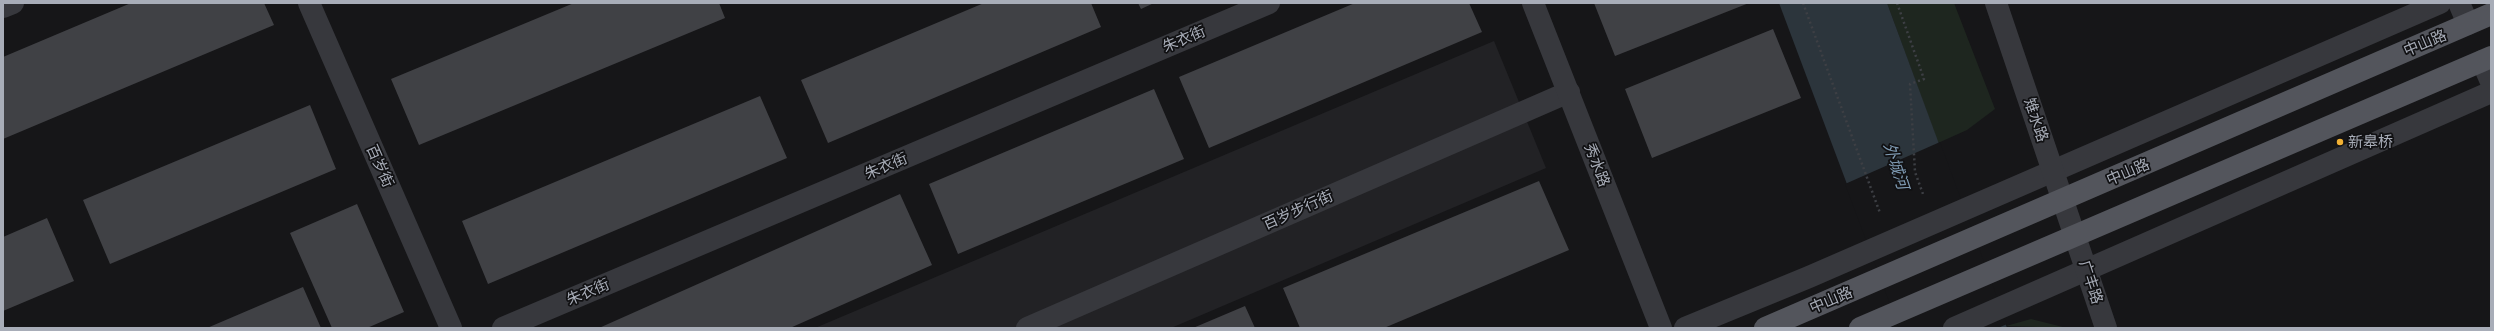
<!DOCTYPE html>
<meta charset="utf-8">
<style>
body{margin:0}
#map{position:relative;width:2494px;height:331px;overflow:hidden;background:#161618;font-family:Commissioner,sans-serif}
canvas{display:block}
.frame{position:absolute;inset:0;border:4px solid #a8adb8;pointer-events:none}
</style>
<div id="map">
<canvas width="2494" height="331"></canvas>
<div class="frame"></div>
</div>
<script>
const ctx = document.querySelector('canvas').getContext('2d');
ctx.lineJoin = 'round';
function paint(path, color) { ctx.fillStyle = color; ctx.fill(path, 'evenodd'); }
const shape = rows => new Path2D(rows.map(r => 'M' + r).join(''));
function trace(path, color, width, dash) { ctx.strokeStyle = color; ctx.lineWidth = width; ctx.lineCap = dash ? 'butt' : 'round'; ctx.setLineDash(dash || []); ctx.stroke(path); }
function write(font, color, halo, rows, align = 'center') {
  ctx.font = font + ' Commissioner,"Noto Sans SC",sans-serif'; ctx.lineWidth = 3.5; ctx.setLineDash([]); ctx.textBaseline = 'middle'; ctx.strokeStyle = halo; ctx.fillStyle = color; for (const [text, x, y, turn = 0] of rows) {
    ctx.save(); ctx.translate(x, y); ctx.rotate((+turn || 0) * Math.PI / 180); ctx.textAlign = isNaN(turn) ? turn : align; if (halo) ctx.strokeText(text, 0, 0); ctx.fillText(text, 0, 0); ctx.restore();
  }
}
paint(shape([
 [1494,41,1546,168,1171,328,815,328]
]), '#222225');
paint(shape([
 [1887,3,1954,3,1995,109,1967,130,1938,143],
 [2031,319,2067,328,2068,328,2006,326]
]), '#1e261f');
paint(shape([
 [1779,3,1887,3,2007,328,1901,328]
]), '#2c353c');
paint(shape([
 [1940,142,2007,324,1998,328,1899,328,1845,184]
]), '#161618');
paint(shape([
 [131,3,264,3,274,25,3,139,3,57],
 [574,3,719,3,725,18,419,145,391,79],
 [984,3,1091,3,1101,27,828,143,801,80],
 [1138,3,1154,3,1141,9],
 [1355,3,1469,3,1482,32,1209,148,1179,77],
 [1594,3,1749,3,1615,56],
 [1773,29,1801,98,1652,158,1625,89],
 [1154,89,1184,159,958,254,929,184],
 [760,96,787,158,488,284,462,221],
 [310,105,336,169,110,264,83,200],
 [1539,181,1569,250,1384,328,1300,328,1283,288],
 [900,194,932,265,790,328,599,328],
 [357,204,404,312,367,328,332,328,290,233],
 [47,218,74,281,3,311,3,237],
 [303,287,321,328,207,328],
 [1245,306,1255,328,1193,328]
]), '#404145');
trace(shape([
 [1803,3,1880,213],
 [1897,3,1924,79,1910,84,1915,172,1923,194]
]), '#3d3f44', 2.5, [2, 3]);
trace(shape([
 [1027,328,1569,92]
]), '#37383d', 22);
trace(shape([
 [309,3,451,328],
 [2459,3,2468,24],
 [3,7,13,3],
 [2482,61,2491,82],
 [503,328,1269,3],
 [1685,328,1809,277,2440,3],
 [1954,328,2491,92]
]), '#37383d', 22);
trace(shape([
 [1533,3,1661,328],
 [1996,3,2106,328]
]), '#37383d', 22);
trace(shape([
 [1765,328,2491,14],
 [1860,328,2491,57]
]), '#53555c', 22);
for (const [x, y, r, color] of [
 [2340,142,4,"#f2b134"]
]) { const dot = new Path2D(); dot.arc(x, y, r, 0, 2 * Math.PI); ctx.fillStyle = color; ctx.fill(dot); trace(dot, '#111113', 1.5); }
write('15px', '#a8adb8', '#111113', [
 ["朱衣街",1184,39,-23],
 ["中山路",2425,43,-23],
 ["雉水路",2036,120,71],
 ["秀水路",1597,165,69],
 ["百岁街",380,166,66],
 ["朱衣街",886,166,-23],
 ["中山路",2128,172,-23],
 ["百岁步行街",1298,210,-24],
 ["广丰路",2091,282,72],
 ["朱衣街",588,292,-23],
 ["中山路",1831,300,-23]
]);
write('15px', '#a8adb8', '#111113', [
 ["新皋桥",2348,142]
], 'left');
write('italic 16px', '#7f9bb3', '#111113', [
 ["外城河",1896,166,72]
]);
</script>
